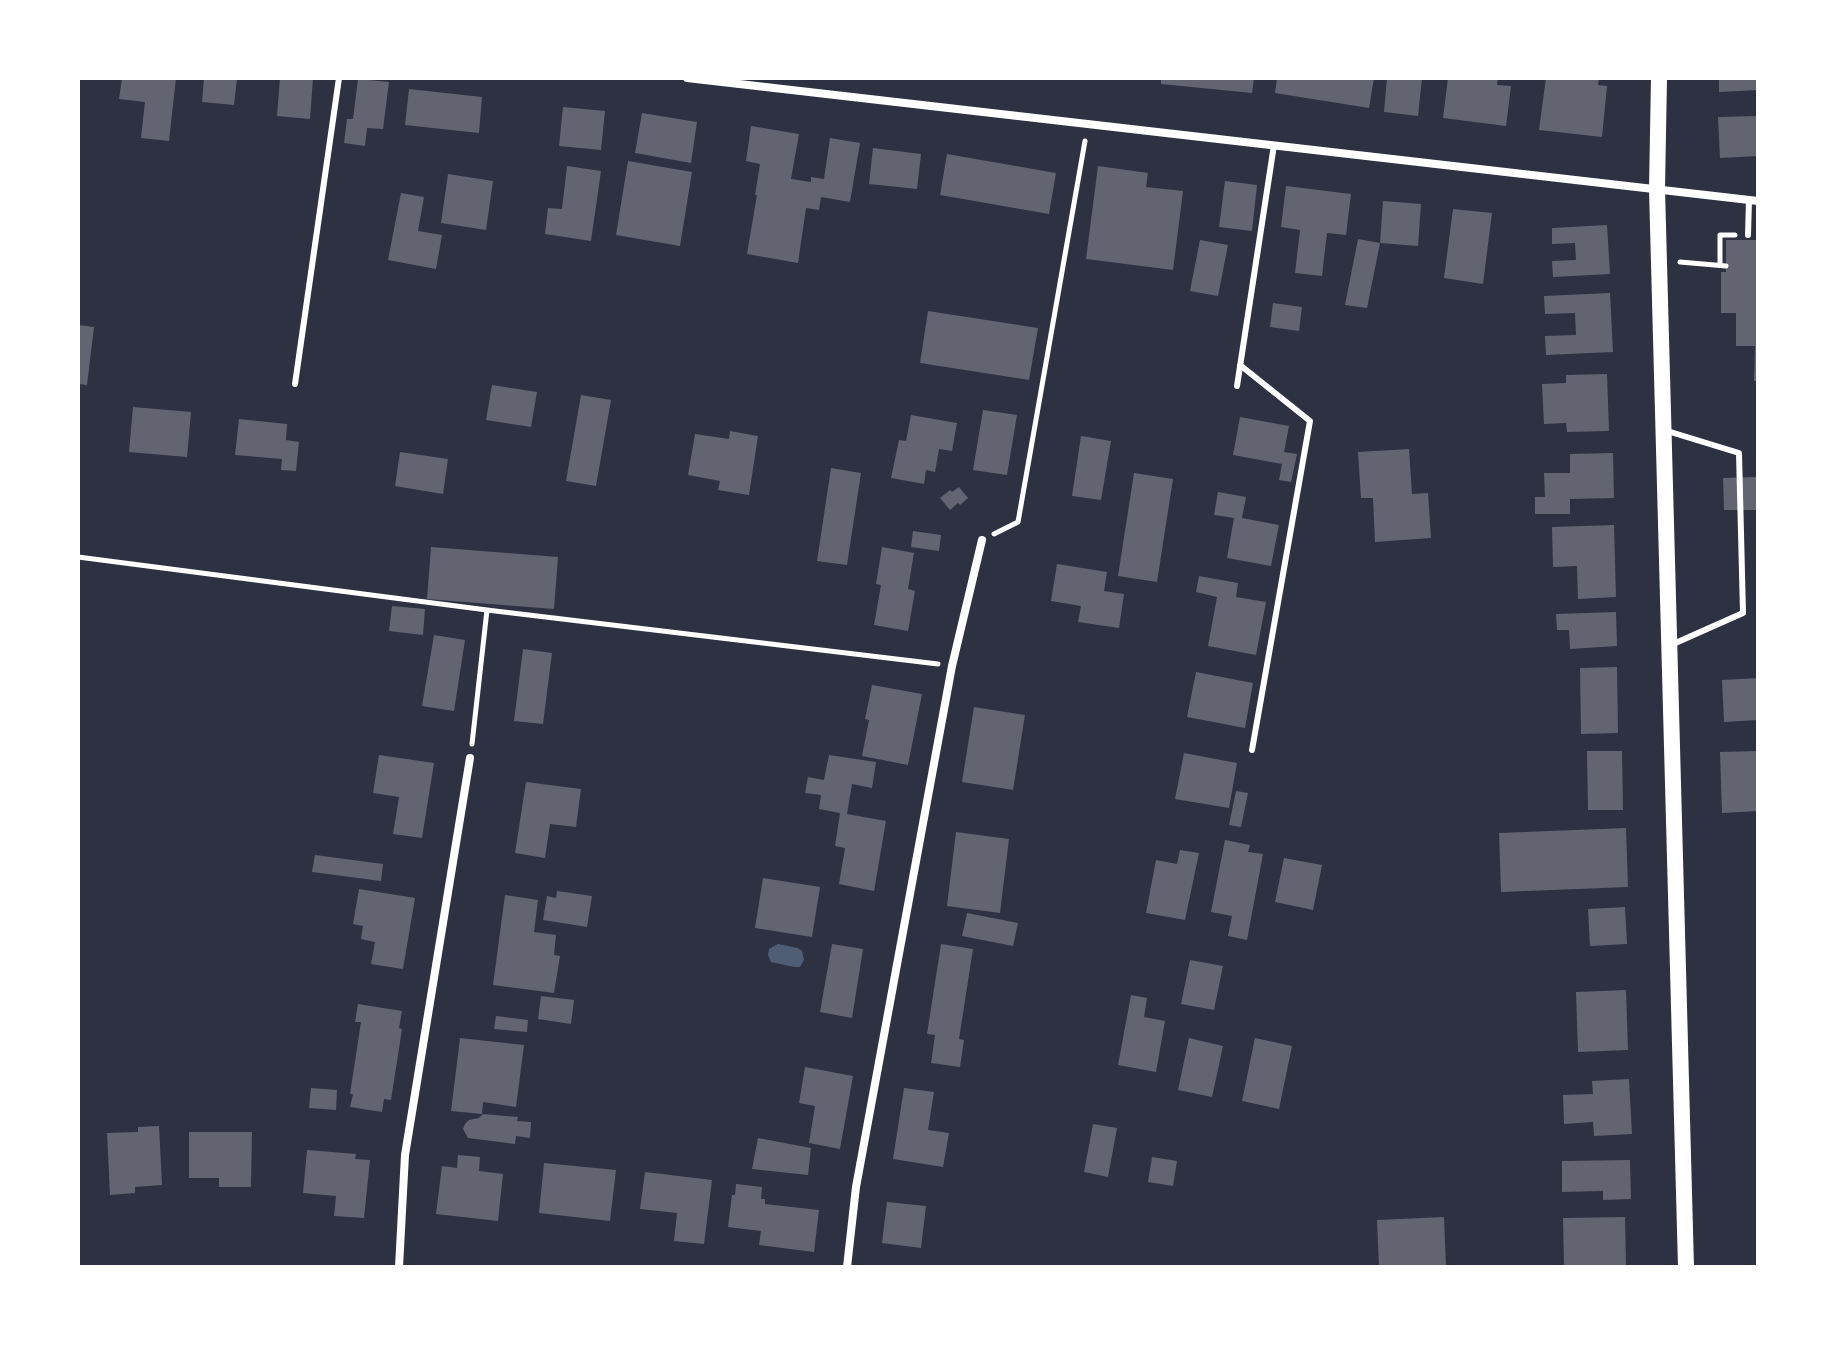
<!DOCTYPE html>
<style>
body{margin:0}
#map{position:relative;width:1836px;height:1345px;overflow:hidden;background:#2d3142;font-family:"Noto Sans",sans-serif}
canvas{display:block}
.frame{position:absolute;inset:0;border:80px solid #fff;pointer-events:none}
</style>
<div id="map">
<canvas width="1836" height="1345"></canvas>
<div class="frame"></div>
</div>
<script>
const ctx = document.querySelector('canvas').getContext('2d');
ctx.lineJoin = 'round';
function paint(path, color) { ctx.fillStyle = color; ctx.fill(path, 'evenodd'); }
const shape = rows => new Path2D(rows.map(r => 'M' + r).join(''));
function trace(path, color, width, dash) { ctx.strokeStyle = color; ctx.lineWidth = width; ctx.lineCap = dash ? 'butt' : 'round'; ctx.setLineDash(dash || []); ctx.stroke(path); }
paint(shape([
 [778,944,798,948,802,951,804,960,800,967,794,967,771,962,768,955,769,949]
]), '#4f5d75');
paint(shape([
 [122,78,176,78,169,141,141,138,145,102,119,99],
 [204,78,237,78,234,105,202,102],
 [280,78,313,78,310,119,277,116],
 [1161,78,1254,78,1252,93,1161,84],
 [1277,78,1374,78,1369,108,1275,93],
 [1387,78,1422,78,1418,116,1384,112],
 [1448,78,1498,78,1497,85,1511,86,1506,126,1443,118],
 [1546,78,1599,78,1598,85,1607,86,1602,137,1539,130],
 [1719,78,1758,78,1758,90,1719,92],
 [358,79,389,82,383,129,367,128,365,146,344,143,347,119,353,119],
 [409,89,482,97,479,133,405,125],
 [563,107,605,111,601,150,559,146],
 [642,113,697,122,691,163,635,153],
 [1758,116,1758,156,1720,158,1718,117],
 [751,126,799,134,791,179,811,182,811,177,824,179,830,138,860,143,850,202,821,197,819,210,806,208,798,263,747,254,757,195,755,195,760,164,746,161],
 [873,148,921,154,917,189,869,184],
 [947,154,1056,173,1049,214,940,195],
 [628,161,692,172,680,246,616,235],
 [567,166,601,171,591,241,545,234,548,208,562,209],
 [1098,166,1148,173,1146,187,1183,191,1173,270,1086,259],
 [448,174,493,181,486,230,441,223],
 [1225,181,1257,185,1252,231,1219,227],
 [1286,186,1351,194,1346,235,1327,233,1322,276,1295,273,1300,230,1281,227],
 [401,193,424,197,418,231,442,235,436,269,388,260],
 [1383,201,1421,204,1418,246,1380,243],
 [1453,209,1492,213,1483,284,1444,278],
 [1607,225,1610,274,1553,277,1552,261,1576,260,1575,243,1552,244,1552,228],
 [1358,239,1380,243,1367,308,1345,305],
 [1200,240,1228,245,1218,296,1190,291],
 [1726,240,1758,240,1758,381,1754,381,1755,346,1736,346,1736,313,1721,313,1721,272,1726,272],
 [1610,293,1613,352,1546,355,1545,336,1576,335,1575,313,1545,314,1544,296],
 [1273,303,1302,307,1299,331,1270,327],
 [928,311,1038,328,1029,380,920,363],
 [78,325,94,327,87,385,78,384],
 [1607,374,1609,431,1567,432,1566,423,1544,424,1542,384,1566,383,1566,375],
 [492,385,537,392,531,427,486,420],
 [581,395,611,400,596,486,566,481],
 [133,407,191,412,187,457,129,452],
 [983,410,1017,415,1007,475,973,470],
 [911,415,957,423,952,451,939,449,935,472,926,470,924,484,891,478,899,440,906,441],
 [1240,417,1289,426,1284,452,1297,454,1291,482,1279,480,1282,464,1233,455],
 [239,419,287,424,286,440,299,442,296,471,281,470,282,459,235,455],
 [730,431,758,436,749,495,718,490,720,481,688,475,695,434,729,439],
 [1081,436,1111,441,1101,500,1072,496],
 [1409,449,1412,494,1428,493,1431,538,1375,542,1373,498,1361,498,1358,452],
 [400,452,448,459,443,494,395,486],
 [1613,453,1614,498,1570,499,1570,514,1535,514,1535,497,1545,497,1544,473,1570,473,1570,454],
 [831,468,861,473,847,565,817,561],
 [1134,473,1173,479,1157,582,1118,576],
 [1757,477,1758,510,1724,510,1723,478],
 [959,487,968,498,960,505,958,503,950,510,940,498,950,490,952,492],
 [1218,492,1246,497,1242,518,1279,525,1271,566,1227,558,1234,518,1214,515],
 [1614,525,1616,597,1578,599,1577,566,1553,567,1552,527],
 [913,531,941,535,939,551,911,547],
 [431,547,558,557,554,609,427,599],
 [882,547,914,553,908,589,915,591,908,631,874,625,881,585,876,584],
 [1057,564,1107,572,1104,591,1124,594,1119,628,1078,622,1081,606,1051,601],
 [1199,576,1238,583,1236,597,1266,602,1256,655,1208,646,1217,597,1196,592],
 [392,606,425,609,423,635,389,631],
 [1616,612,1617,646,1570,649,1569,630,1557,630,1556,614],
 [434,635,465,640,454,711,422,706],
 [523,649,552,653,543,724,514,721],
 [1617,667,1618,733,1581,734,1580,668],
 [1196,672,1253,683,1245,728,1187,717],
 [1758,678,1758,720,1724,722,1722,680],
 [872,685,922,694,908,765,862,756,869,720,865,719],
 [974,707,1025,715,1013,790,962,782],
 [1587,751,1622,751,1623,810,1588,810],
 [1758,751,1758,811,1722,813,1720,752],
 [1184,753,1237,763,1229,808,1175,799],
 [379,755,434,763,422,838,393,834,399,797,373,793],
 [829,755,876,762,872,788,852,784,847,814,886,821,874,891,839,884,845,848,835,846,840,813,819,809,821,795,805,793,808,777,824,780],
 [526,782,581,789,576,827,550,824,545,858,515,853],
 [1236,791,1248,793,1241,827,1229,825],
 [1626,828,1628,887,1501,892,1499,833],
 [956,832,1009,839,1000,913,947,906],
 [1225,840,1250,845,1248,852,1263,854,1247,940,1228,936,1232,916,1211,912],
 [1180,850,1199,853,1185,920,1146,913,1156,860,1177,864],
 [315,855,383,864,381,881,312,872],
 [1284,858,1322,865,1313,910,1275,902],
 [763,878,820,887,812,937,755,928],
 [359,889,415,898,403,969,371,964,375,942,361,939,363,926,353,924],
 [557,891,592,896,587,927,543,920,547,896,556,898],
 [505,895,538,900,534,932,556,935,554,955,560,956,554,993,493,985],
 [1625,907,1627,944,1590,946,1588,909],
 [967,913,1018,923,1013,946,962,936],
 [832,944,863,949,852,1018,820,1012],
 [941,944,973,949,959,1039,964,1040,960,1067,931,1063,935,1035,927,1034],
 [1190,960,1223,966,1214,1010,1181,1004],
 [1626,990,1628,1050,1578,1052,1576,992],
 [1131,995,1147,998,1144,1017,1165,1021,1156,1072,1118,1065],
 [541,996,574,1000,571,1024,538,1019],
 [358,1004,402,1011,399,1028,402,1029,391,1100,384,1099,382,1112,350,1107,353,1094,350,1094,361,1022,355,1022],
 [496,1016,528,1020,527,1032,494,1029],
 [460,1038,524,1045,516,1107,483,1102,482,1114,451,1111],
 [1189,1038,1223,1046,1212,1097,1178,1090],
 [1255,1038,1292,1046,1279,1109,1242,1101],
 [805,1067,853,1076,840,1149,809,1143,815,1106,799,1103],
 [1629,1079,1632,1134,1594,1136,1593,1122,1564,1124,1563,1095,1593,1094,1592,1081],
 [311,1088,337,1090,336,1110,309,1108],
 [904,1088,934,1092,928,1130,949,1133,943,1167,893,1159],
 [483,1114,518,1117,517,1121,531,1122,530,1138,516,1136,515,1144,468,1138,463,1129,465,1124,469,1120,479,1118],
 [1093,1124,1117,1128,1108,1177,1084,1172],
 [159,1126,162,1185,135,1187,135,1193,110,1195,107,1133,138,1132,138,1127],
 [189,1132,252,1132,251,1187,219,1187,219,1178,189,1178],
 [758,1138,811,1148,808,1175,752,1169],
 [307,1150,356,1154,355,1159,370,1160,364,1218,334,1216,336,1196,303,1193],
 [458,1155,480,1157,479,1171,503,1174,498,1221,436,1214,442,1166,457,1168],
 [1152,1157,1177,1161,1173,1186,1148,1182],
 [1630,1160,1631,1199,1603,1200,1603,1191,1562,1192,1562,1161],
 [544,1163,616,1170,610,1221,539,1213],
 [645,1172,712,1180,704,1244,674,1241,677,1213,640,1209],
 [736,1184,762,1187,761,1199,765,1199,765,1204,819,1210,814,1252,759,1245,761,1231,728,1227,732,1195,735,1195],
 [887,1202,926,1206,921,1248,882,1243],
 [1444,1217,1446,1267,1379,1267,1377,1220],
 [1625,1217,1626,1267,1564,1267,1563,1218]
]), '#626471');
trace(shape([
 [1680,262,1726,266],
 [1720,265,1720,235,1735,235],
 [994,534,1018,522,1085,141],
 [78,557,487,610,938,664],
 [472,744,487,610]
]), '#fff', 5);
trace(shape([
 [1748,235,1749,200],
 [1240,365,1310,421,1252,750],
 [295,384,339,78],
 [1237,386,1274,145],
 [1664,430,1739,453,1743,613,1671,645]
]), '#fff', 6);
trace(shape([
 [687,78,1758,201],
 [399,1267,405,1155,470,758],
 [847,1267,856,1187,952,666,982,540]
]), '#fff', 8);
trace(shape([
 [1659,78,1657,189,1686,1267]
]), '#fff', 16);
</script>
